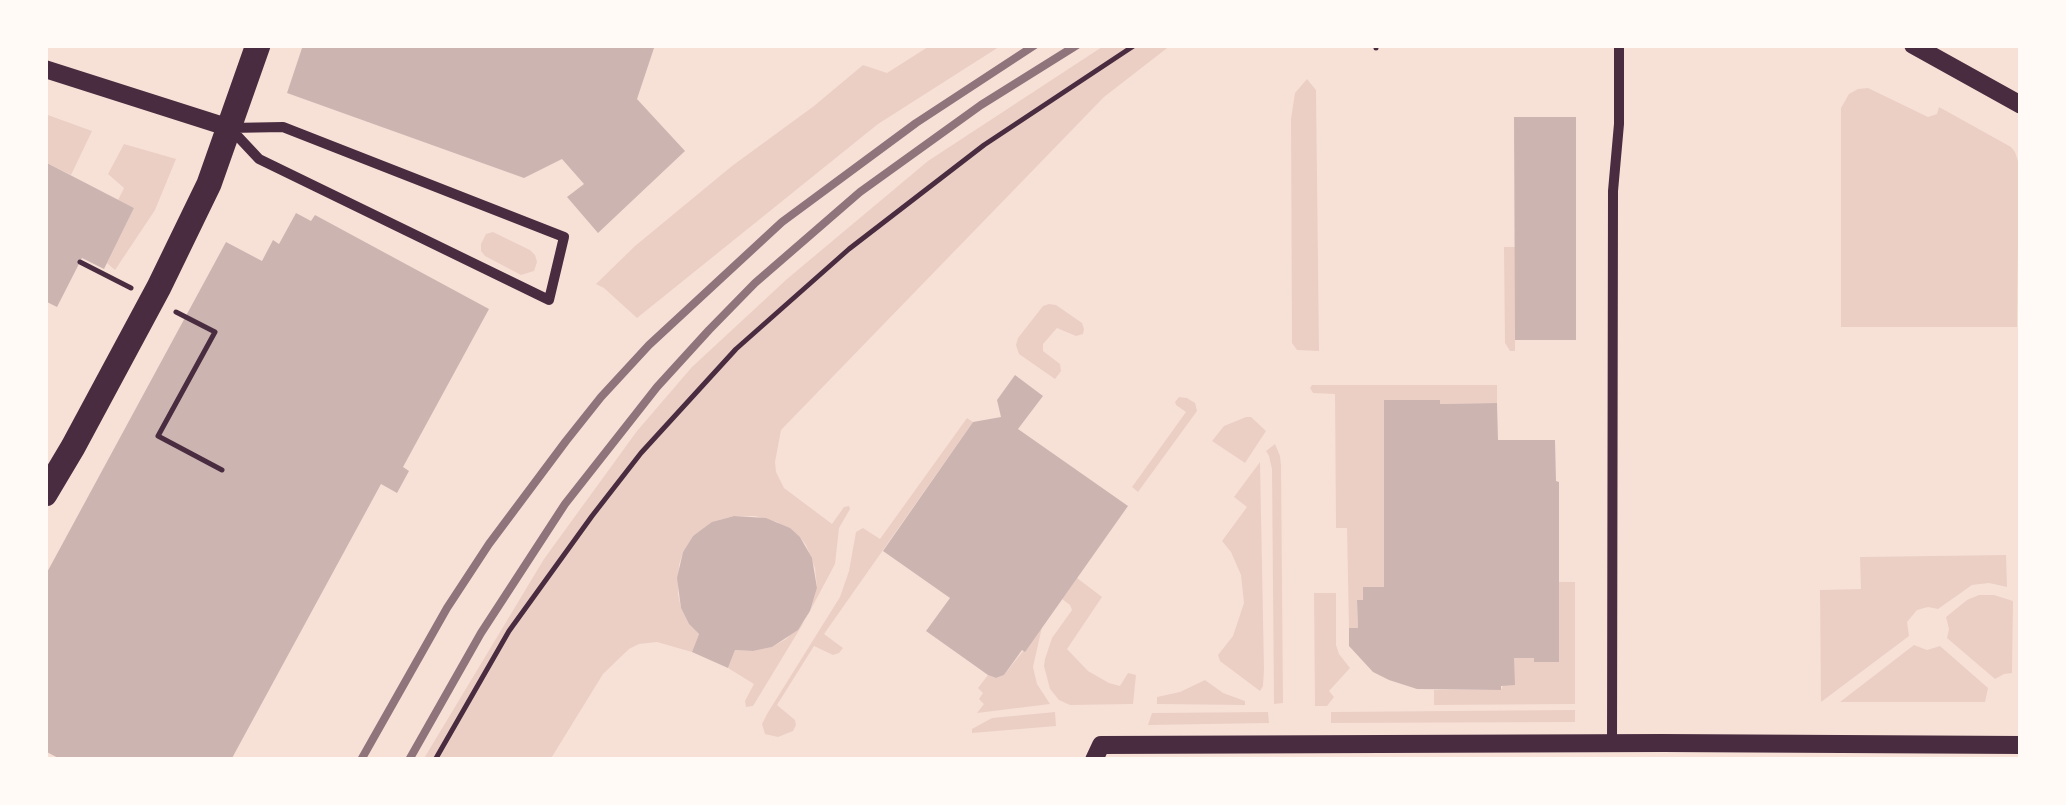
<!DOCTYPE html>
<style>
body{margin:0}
#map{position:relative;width:2066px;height:805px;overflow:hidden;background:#f7e1d7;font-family:Lora,serif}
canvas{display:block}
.frame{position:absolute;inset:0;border:48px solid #fffaf5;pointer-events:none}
</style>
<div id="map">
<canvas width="2066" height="805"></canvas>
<div class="frame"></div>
</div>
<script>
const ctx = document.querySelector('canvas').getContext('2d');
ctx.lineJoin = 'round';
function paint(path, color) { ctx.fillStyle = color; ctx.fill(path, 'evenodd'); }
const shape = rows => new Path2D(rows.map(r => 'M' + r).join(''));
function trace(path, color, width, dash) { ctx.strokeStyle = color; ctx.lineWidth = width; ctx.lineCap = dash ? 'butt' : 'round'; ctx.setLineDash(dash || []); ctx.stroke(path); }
paint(shape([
 [931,45,1002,45,878,124,637,318,604,288,596,284,635,246,732,166,814,106,863,65,887,73],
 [1105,45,1171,45,1104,97,781,430,775,462,776,472,784,488,832,524,844,507,849,506,850,509,839,528,835,564,810,611,817,588,815,568,806,545,800,537,777,522,755,516,734,516,719,520,693,536,683,552,679,565,678,594,681,608,689,624,699,634,692,652,657,642,639,644,629,649,603,674,550,760,423,760,544,559,637,431,692,367,787,279,928,161],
 [1307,79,1316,90,1319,351,1297,350,1292,343,1291,119,1295,93],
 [1868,88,1928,117,1937,114,1939,107,2011,147,2015,152,2019,164,2017,327,1841,327,1841,108,1849,94,1858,89],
 [45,114,92,131,71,175,45,162],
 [124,144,176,159,155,210,115,270,107,263,134,208,118,200,124,188,108,174],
 [493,232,530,250,535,255,537,262,534,271,521,275,485,256,481,251,481,244,486,234],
 [1504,247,1515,247,1515,351,1510,351,1505,343],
 [1049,304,1056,305,1082,323,1084,329,1083,334,1076,336,1057,328,1043,344,1043,351,1060,364,1061,371,1055,379,1019,354,1016,345,1018,338,1043,306],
 [1312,385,1497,385,1497,403,1440,404,1439,400,1384,400,1384,587,1363,588,1363,600,1357,601,1358,628,1349,628,1347,528,1336,528,1335,394,1313,393,1310,388],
 [1179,397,1187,398,1195,403,1197,411,1138,492,1132,487,1186,412,1176,405,1175,402],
 [1246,417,1251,417,1266,431,1245,463,1212,441,1224,426],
 [967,418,973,422,824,634,843,648,839,653,833,655,814,646,777,705,795,720,796,725,793,731,778,737,765,734,762,724,767,714,840,597,849,571,856,532,863,528,880,539],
 [1275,444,1280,456,1281,465,1283,703,1274,704,1272,469,1269,456,1266,451],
 [1260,462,1264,669,1263,686,1260,691,1220,661,1218,655,1233,636,1244,603,1241,575,1231,552,1222,541,1247,507,1234,497],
 [2006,555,2007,587,1989,583,1972,585,1938,609,1928,607,1917,610,1907,622,1909,636,1821,702,1820,590,1861,589,1860,557],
 [1077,578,1102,597,1067,649,1088,671,1109,683,1120,686,1128,673,1136,675,1133,704,1070,705,1059,700,1050,689,1044,666,1045,659,1052,638,1072,610,1070,605,1062,599],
 [1559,582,1575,582,1575,704,1434,705,1434,690,1501,690,1514,658,1534,658],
 [1314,593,1336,593,1336,645,1339,654,1350,668,1329,691,1334,697,1327,706,1315,706],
 [1979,595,1994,595,2013,601,2012,673,2004,674,1995,679,1947,638,1949,629,1946,617,1967,600],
 [804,622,753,706,746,707,745,701,754,684,728,668,735,650,753,651,772,647,786,639],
 [1042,627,1033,667,1037,684,1050,704,977,713,984,704,979,699,983,693,978,688,988,675,996,678,1004,675],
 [1914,645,1927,650,1940,646,1988,688,1985,702,1840,702],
 [1205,680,1223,693,1245,701,1245,705,1157,704,1157,697,1180,692],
 [1575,710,1575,722,1331,723,1331,712],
 [1055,712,1056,726,972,733,972,729,992,718],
 [1268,712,1269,723,1148,725,1152,713]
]), '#ebcfc5');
paint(shape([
 [303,45,655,45,637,99,685,151,598,233,567,197,584,184,562,159,524,178,287,93],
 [1514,117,1576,117,1576,340,1515,340],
 [45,162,134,208,104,269,82,258,57,307,45,301],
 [296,213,311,221,315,215,489,309,403,467,409,471,397,493,381,484,231,760,62,760,45,751,45,576,226,242,262,261,273,240,279,244],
 [1015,375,1043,396,1018,429,1128,506,1025,652,1022,650,1004,675,996,678,988,675,926,631,950,598,883,551,973,422,1001,417,997,400],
 [1384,400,1440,400,1440,404,1497,403,1498,440,1555,440,1556,481,1559,482,1559,662,1534,662,1534,658,1514,658,1515,685,1501,686,1501,690,1417,689,1389,680,1373,672,1349,646,1349,628,1358,628,1357,600,1363,600,1363,587,1384,587],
 [734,516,766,518,790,528,800,537,812,558,817,588,810,611,798,630,772,647,753,651,735,650,728,668,692,652,699,634,689,624,681,608,677,578,683,552,693,536,712,522]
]), '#ccb4b1');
trace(shape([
 [1376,45,1376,48],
 [80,262,131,288],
 [176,312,215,332,158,436,222,470],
 [435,760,509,631,592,516,641,453,736,349,849,249,984,145,1135,45]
]), '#4a2c40', 5);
trace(shape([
 [283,127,564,237,549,300,259,159,230,128,283,127],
 [1612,743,1613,191,1619,124,1619,45]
]), '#4a2c40', 10);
trace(shape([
 [1913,45,2021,105],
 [45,69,230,128],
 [1094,760,1101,745,1662,743,2021,745]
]), '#4a2c40', 18);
trace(shape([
 [45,494,73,447,159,287,209,184,258,45]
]), '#4a2c40', 25);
trace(shape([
 [361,760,447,608,489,544,566,441,601,397,649,345,782,222,916,123,1035,45],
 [409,760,481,633,565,504,657,387,709,330,755,283,860,192,981,105,1077,45]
]), '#8f747c', 8);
</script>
